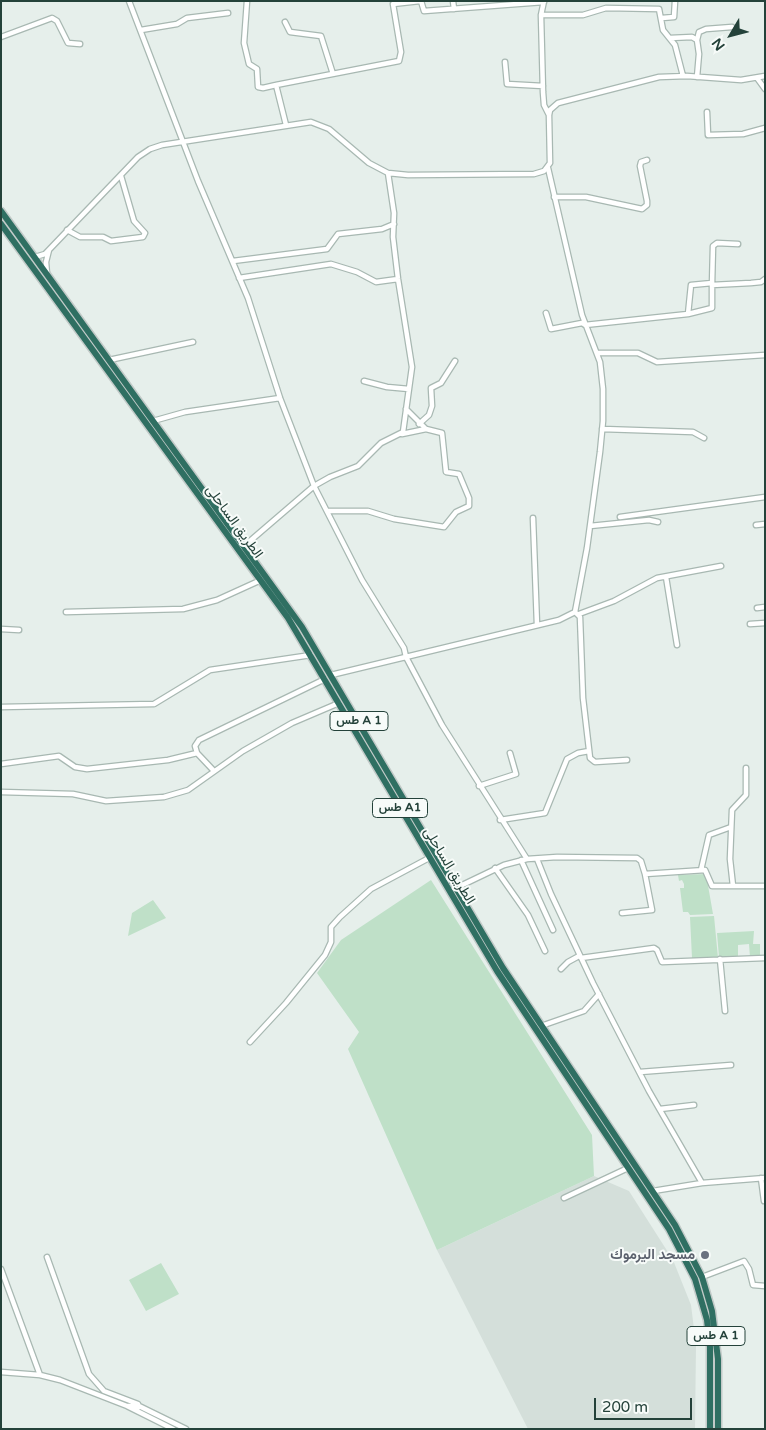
<!DOCTYPE html>
<meta charset="utf-8">
<style>
body{margin:0}
#map{position:relative;width:766px;height:1430px;overflow:hidden;background:#e6efeb;font-family:"Varela Round",sans-serif}
canvas{display:block}
.frame{position:absolute;inset:0;border:2px solid #24423a;pointer-events:none}
.north{position:absolute;left:706px;top:10px;width:50px;height:50px;-webkit-text-stroke:4px #f7fbf9;paint-order:stroke;rotate:233deg;font-size:14px;font-weight:700;line-height:20px;text-align:center;color:#24423a}
.north::after{content:'';display:block;margin:auto;width:18px;height:22px;background:#24423a;clip-path:polygon(50% 0,100% 100%,50% 72%,0 100%)}
.scale{position:absolute;left:594px;top:1398px;width:98px;height:22px;box-sizing:border-box;border:2px solid #24423a;border-top:0;padding-left:6px;font-size:15px;line-height:18px;white-space:nowrap;color:#24423a;-webkit-text-stroke:4px #f7fbf9;paint-order:stroke}
</style>
<div id="map">
<canvas width="766" height="1430"></canvas>
<div class="frame"></div>
<div class="north">N</div>
<div class="scale">200 m</div>
</div>
<script>
const ctx = document.querySelector('canvas').getContext('2d');
ctx.lineJoin = 'round';
function paint(path, color) { ctx.fillStyle = color; ctx.fill(path, 'evenodd'); }
const shape = rows => new Path2D(rows.map(r => 'M' + r).join(''));
function trace(path, color, width, dash) { ctx.strokeStyle = color; ctx.lineWidth = width; ctx.lineCap = dash ? 'butt' : 'round'; ctx.setLineDash(dash || []); ctx.stroke(path); }
function write(font, color, halo, rows, align = 'center') {
  ctx.font = font + ' "Varela Round",Vazirmatn,sans-serif'; ctx.lineWidth = 4; ctx.setLineDash([]); ctx.textBaseline = 'middle'; ctx.strokeStyle = halo; ctx.fillStyle = color; for (const [text, x, y, turn = 0] of rows) {
    ctx.save(); ctx.translate(x, y); ctx.rotate((+turn || 0) * Math.PI / 180); ctx.textAlign = isNaN(turn) ? turn : align; if (halo) ctx.strokeText(text, 0, 0); ctx.fillText(text, 0, 0); ctx.restore();
  }
}
paint(shape([
 [594,1176,629,1191,673,1260,691,1305,696,1345,695,1429,528,1429,437,1250]
]), '#d4dfda');
paint(shape([
 [706,874,713,914,690,915,688,912,683,912,680,888,684,888,684,884,682,880,679,881,678,875],
 [431,880,592,1135,594,1176,437,1250,348,1049,359,1032,317,973,341,940],
 [153,900,166,918,128,936,132,913],
 [714,916,718,958,692,958,690,917],
 [754,931,753,944,760,944,760,957,750,957,749,944,738,945,738,957,719,957,717,933],
 [161,1263,179,1294,146,1311,129,1280]
]), '#bfe0c8');
const minor = shape([
 [129,1,198,181,248,298,280,398,314,486,362,580,404,648,406,657,442,725,527,859],
 [247,1,244,43,249,64,257,69,258,87,263,88,276,85],
 [421,1,424,11,544,2],
 [453,1,454,9],
 [544,1,541,15,543,92,544,105,549,115],
 [541,15,583,15,606,8,659,9,663,30,675,45,683,76],
 [662,18,674,17,675,1],
 [285,22,290,32,321,36,333,74],
 [141,30,177,24,187,18,228,13],
 [1,37,52,18,57,21,68,43,80,44],
 [670,38,692,37,697,40,699,54,697,77],
 [697,40,699,32,706,29,732,27],
 [505,62,507,84,543,86],
 [757,78,765,89],
 [707,112,708,135,743,134,765,128],
 [286,125,276,85,399,61,401,52,393,4,420,1],
 [554,197,586,197,642,209,647,205,647,201,640,166,641,162,647,160],
 [67,230,80,237,103,237,111,241,143,237,145,233,134,221,121,176],
 [35,257,45,254,138,157,150,149,162,145,311,122,329,129,369,163,388,173,408,175,534,174,544,171,550,163,549,115,550,110,558,103,659,77,687,76,741,80,765,76],
 [233,261,327,249,338,234,382,229,394,224],
 [47,274,46,262,49,250],
 [239,278,331,264,357,272,376,282,398,279],
 [712,285,713,246,717,243,738,244],
 [546,313,551,329,582,323,585,325,688,314,712,308,712,285,751,283,761,282,765,279],
 [688,314,691,285,712,283],
 [597,353,638,353,657,362,765,355],
 [109,360,193,342],
 [364,381,387,387,409,389],
 [153,421,185,412,280,398],
 [419,424,429,415,432,406,431,388,441,383,455,361],
 [602,429,693,432,704,438],
 [402,434,426,429],
 [327,511,368,511,394,519,444,527,456,512,469,506,469,498,459,474,446,472,442,433,426,429,406,409],
 [620,517,765,497],
 [533,518,537,625],
 [756,525,765,524],
 [590,526,649,520,658,522],
 [243,547,314,486,330,477,358,466,381,443,403,432,412,367,398,279,393,237,394,213,388,173],
 [666,577,677,645],
 [757,608,765,607],
 [66,612,183,609,217,600,261,580],
 [575,612,580,617,583,698,590,758,595,762,627,760],
 [579,614,614,601,657,578,721,566],
 [750,624,765,623],
 [1,629,19,630],
 [331,675,559,620,575,612,587,548,600,452,603,421,603,389,600,362,582,315,548,168],
 [1,707,154,704,210,670,311,655],
 [197,753,195,746,199,740,325,679],
 [1,764,59,756,75,767,87,769,168,760,197,753,214,771],
 [479,786,516,774,510,753],
 [1,792,73,794,106,801,164,797,188,790,243,751,292,723,339,703],
 [500,820,545,813,567,759,578,753,589,751],
 [537,859,551,894,593,983,649,1091,702,1183,765,1178],
 [521,860,553,930],
 [495,868,528,915,545,951],
 [701,870,709,835,731,827],
 [733,886,730,859,732,810,746,795,746,768],
 [456,888,504,865,527,859,557,857,637,858,641,861,645,874,705,870,712,886,765,886],
 [622,913,652,910,645,874],
 [581,958,654,948,657,950,662,962,765,958],
 [720,959,725,1011],
 [561,969,568,962,579,956],
 [541,1026,584,1011,599,994],
 [250,1042,286,1003,325,955,331,942,331,927,340,917,371,889,429,858],
 [640,1072,731,1065],
 [660,1109,694,1105],
 [761,1178,764,1201],
 [653,1191,702,1183],
 [564,1198,628,1168],
 [47,1257,89,1374,104,1391,138,1404,137,1411],
 [1,1269,40,1375],
 [702,1277,744,1261,749,1269,753,1285,765,1286],
 [1,1372,40,1375,60,1380,127,1406,173,1429],
 [128,1406,139,1406,186,1429]
]);
const highway = shape([
 [1,211,302,627,503,968,675,1225,702,1277,712,1311,718,1359,718,1429],
 [1,224,288,618,497,971,669,1229,695,1279,707,1320,710,1347,710,1429]
]);
trace(minor, '#a8b8b2', 7);
trace(highway, '#c2cac8', 9);
trace(minor, '#fff', 4.5);
trace(highway, '#2f6f62', 6);
for (const [x, y, r, color] of [
 [705,1255,5,"#6b7280"]
]) { const dot = new Path2D(); dot.arc(x, y, r, 0, 2 * Math.PI); ctx.fillStyle = color; ctx.fill(dot); trace(dot, '#f7fbf9', 2); }
for (const [x, y, w] of [
 [359,721,58],
 [400,808,55],
 [716,1336,58]
]) { const box = new Path2D(); box.roundRect(x - w / 2, y - 9.5, w, 19, 4); ctx.fillStyle = '#f7fbf9'; ctx.fill(box); trace(box, '#24423a', 1); }
write('bold 12px', '#24423a', null, [
 ["طس A 1",359,721],
 ["طس A1",400,808],
 ["طس A 1",716,1336]
]);
write('14px', '#24423a', '#f7fbf9', [
 ["الطريق الساحلى",234,522,54],
 ["الطريق الساحلى",449,866,59]
]);
write('bold 14px', '#5b616d', '#f7fbf9', [
 ["مسجد اليرموك",695,1255]
], 'right');
</script>
